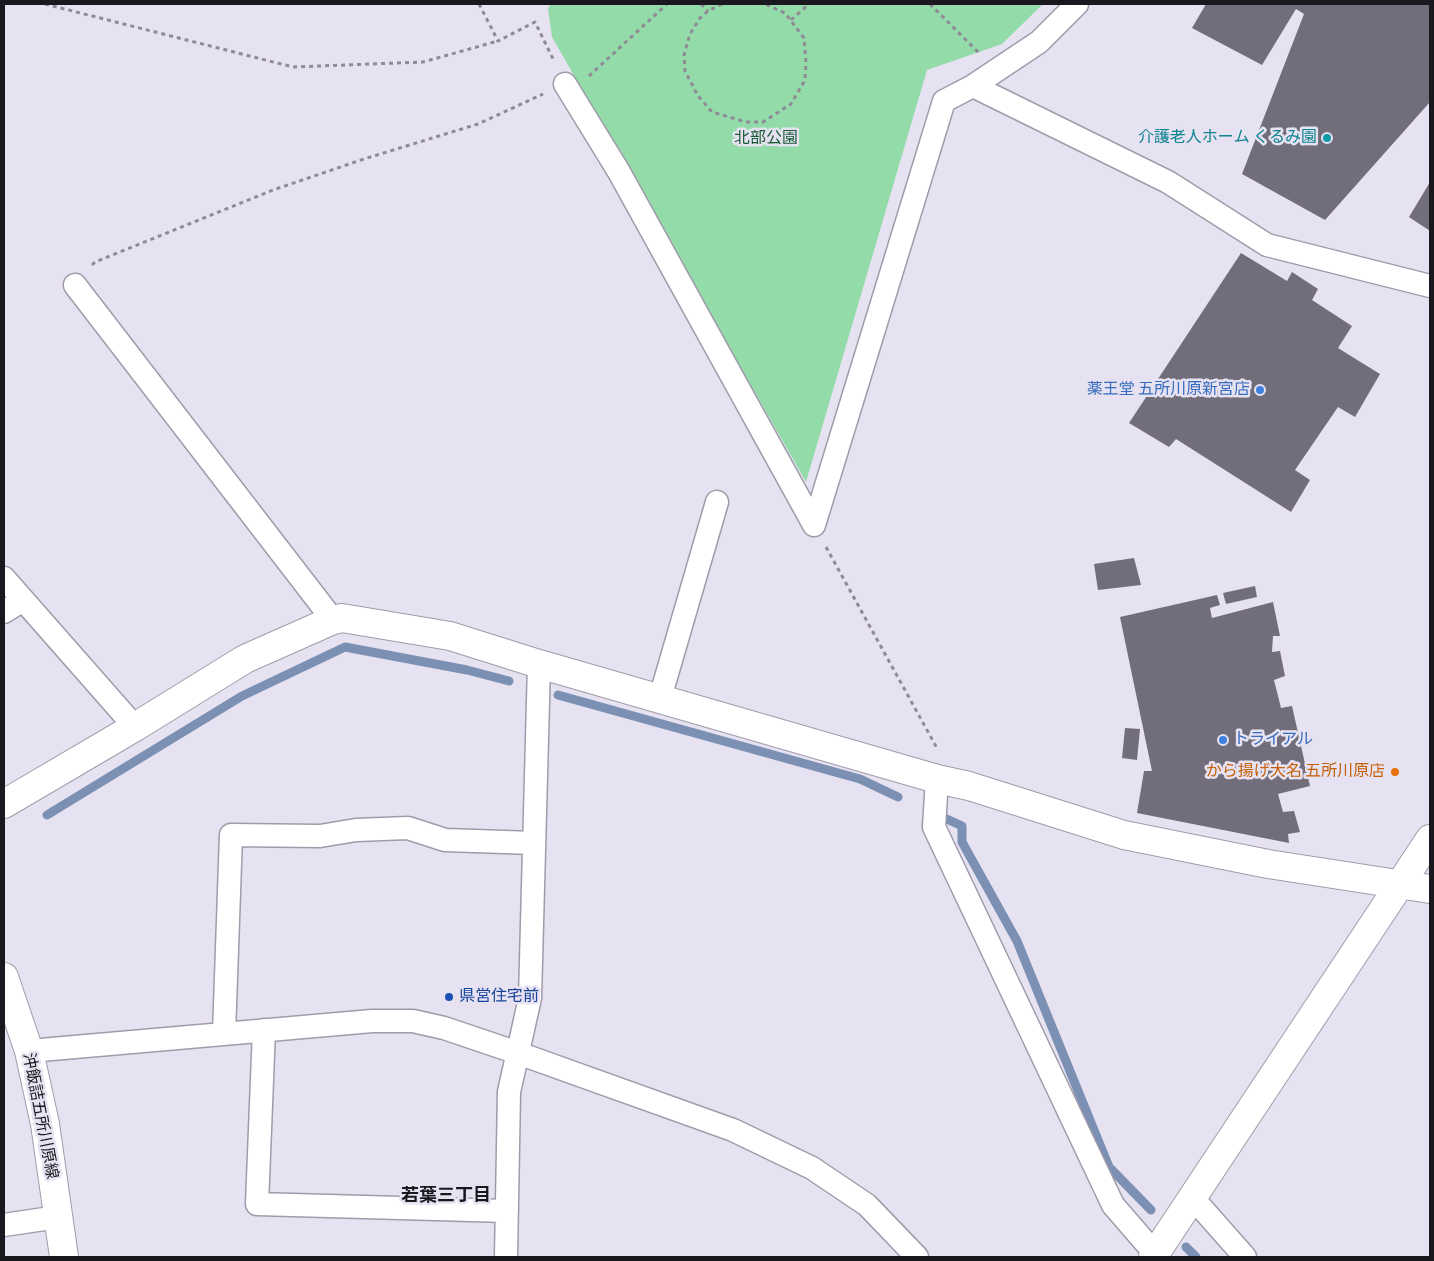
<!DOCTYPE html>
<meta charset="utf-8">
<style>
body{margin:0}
#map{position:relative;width:1434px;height:1261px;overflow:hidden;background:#e7e2f1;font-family:Manrope,sans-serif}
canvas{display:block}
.frame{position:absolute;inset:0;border:5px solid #1a181e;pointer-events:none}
</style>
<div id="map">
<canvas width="1434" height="1261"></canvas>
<div class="frame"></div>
</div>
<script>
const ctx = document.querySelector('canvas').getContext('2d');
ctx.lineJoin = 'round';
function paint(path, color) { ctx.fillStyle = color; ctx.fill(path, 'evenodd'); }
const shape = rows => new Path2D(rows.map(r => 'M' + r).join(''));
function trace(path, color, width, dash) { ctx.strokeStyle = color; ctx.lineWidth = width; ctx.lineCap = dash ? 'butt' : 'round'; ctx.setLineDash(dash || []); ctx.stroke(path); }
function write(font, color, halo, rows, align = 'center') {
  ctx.font = font + ' Manrope,"Noto Sans JP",sans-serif'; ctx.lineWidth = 5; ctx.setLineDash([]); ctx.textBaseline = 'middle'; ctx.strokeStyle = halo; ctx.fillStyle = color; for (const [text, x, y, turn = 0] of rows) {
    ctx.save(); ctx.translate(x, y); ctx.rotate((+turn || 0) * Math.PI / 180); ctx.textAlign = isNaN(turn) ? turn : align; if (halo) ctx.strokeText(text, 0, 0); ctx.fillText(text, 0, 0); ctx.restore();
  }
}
paint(shape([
 [550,4,1043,4,1002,44,927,70,806,482,552,37,548,9]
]), '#93dcaa');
trace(shape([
 [558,695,860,779,898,797],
 [47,815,242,696,345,647,467,670,509,681],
 [940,816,962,826,962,842,1017,941,1109,1167,1151,1210],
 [1186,1247,1196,1257]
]), '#7c90b3', 9);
paint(shape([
 [1206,4,1430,4,1430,102,1325,220,1242,174,1304,14,1296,9,1262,65,1192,28],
 [1430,182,1430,231,1409,217],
 [1241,253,1287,281,1292,272,1318,289,1312,300,1352,326,1338,348,1380,374,1355,417,1338,407,1295,470,1310,480,1291,512,1176,439,1169,447,1129,423],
 [1134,558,1141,585,1098,590,1094,564],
 [1255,586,1257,597,1226,604,1223,593],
 [1217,595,1220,605,1210,608,1212,618,1273,602,1280,636,1273,636,1272,652,1280,651,1285,676,1274,680,1281,708,1292,706,1310,786,1278,794,1283,812,1294,811,1300,832,1288,834,1289,843,1137,813,1144,771,1152,771,1120,617],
 [1125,728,1140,729,1137,760,1122,758]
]), '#726d7b');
const minor = shape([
 [565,84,619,172,814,525],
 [973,86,1168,182,1267,245,1430,286],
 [75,285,333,620],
 [814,525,944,101,973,86,1039,42,1077,4],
 [4,578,135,727],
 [4,612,23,600],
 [660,698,717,502],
 [937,779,934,827,1113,1205,1158,1257],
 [264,1030,257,1204,507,1211],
 [224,1034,231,835,320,836,356,830,408,828,445,840,534,843],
 [29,1051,372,1021,413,1021,444,1028,518,1053,733,1130,812,1168,867,1205,917,1257],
 [1192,1197,1245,1257],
 [4,1225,58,1217],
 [506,1257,509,1092,530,998,539,664]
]);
const tertiary = shape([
 [4,804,135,727,245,659,333,620,342,618,450,636,539,664,937,779,969,786,1124,835,1268,864,1430,889],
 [1153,1257,1430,839]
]);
const secondary = shape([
 [4,977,29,1051,45,1124,64,1257]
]);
trace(minor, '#a09baa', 25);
trace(tertiary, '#a09baa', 30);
trace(secondary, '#a09baa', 30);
trace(shape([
 [45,4,293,67,423,62,498,41],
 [479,4,498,41,535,22,554,61],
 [701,4,708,11],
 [722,4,708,11,700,18,690,34,684,55,685,71,698,96,712,112,746,122,763,122,791,104,805,80,806,63,804,38,785,13,765,4],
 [930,4,979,53],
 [791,20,809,4],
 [589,76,667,4],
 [92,265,95,262,273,190,364,159,478,124,543,94],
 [826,547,938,750]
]), '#8e8a96', 3, [4, 4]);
trace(minor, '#fff', 22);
trace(tertiary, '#fff', 28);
trace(secondary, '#fff', 28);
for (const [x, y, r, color] of [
 [1327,138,5,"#0f9aa8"],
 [1260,390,5,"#3f7fe0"],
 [1223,740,5,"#3f7fe0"],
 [1395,772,5,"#e8710a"],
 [449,997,5,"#1a4fb4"]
]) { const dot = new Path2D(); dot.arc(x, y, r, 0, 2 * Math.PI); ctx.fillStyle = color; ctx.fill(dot); trace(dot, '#e7e2f1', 2); }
write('16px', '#0d838f', '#e7e2f1', [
 ["介護老人ホーム くるみ園",1317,138]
], 'right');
write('16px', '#185b34', '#e7e2f1', [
 ["北部公園",766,139]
]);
write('16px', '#366cbe', '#e7e2f1', [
 ["薬王堂 五所川原新宮店",1250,390],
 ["トライアル",1233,740,"left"]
], 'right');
write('16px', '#c56008', '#e7e2f1', [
 ["から揚げ大名 五所川原店",1385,772]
], 'right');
write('16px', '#164399', '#e7e2f1', [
 ["県営住宅前",459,997]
], 'left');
write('16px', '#1a181e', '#e7e2f1', [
 ["沖飯詰五所川原線",40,1116,79]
]);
write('bold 18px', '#1a181e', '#e7e2f1', [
 ["若葉三丁目",446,1196]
]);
</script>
